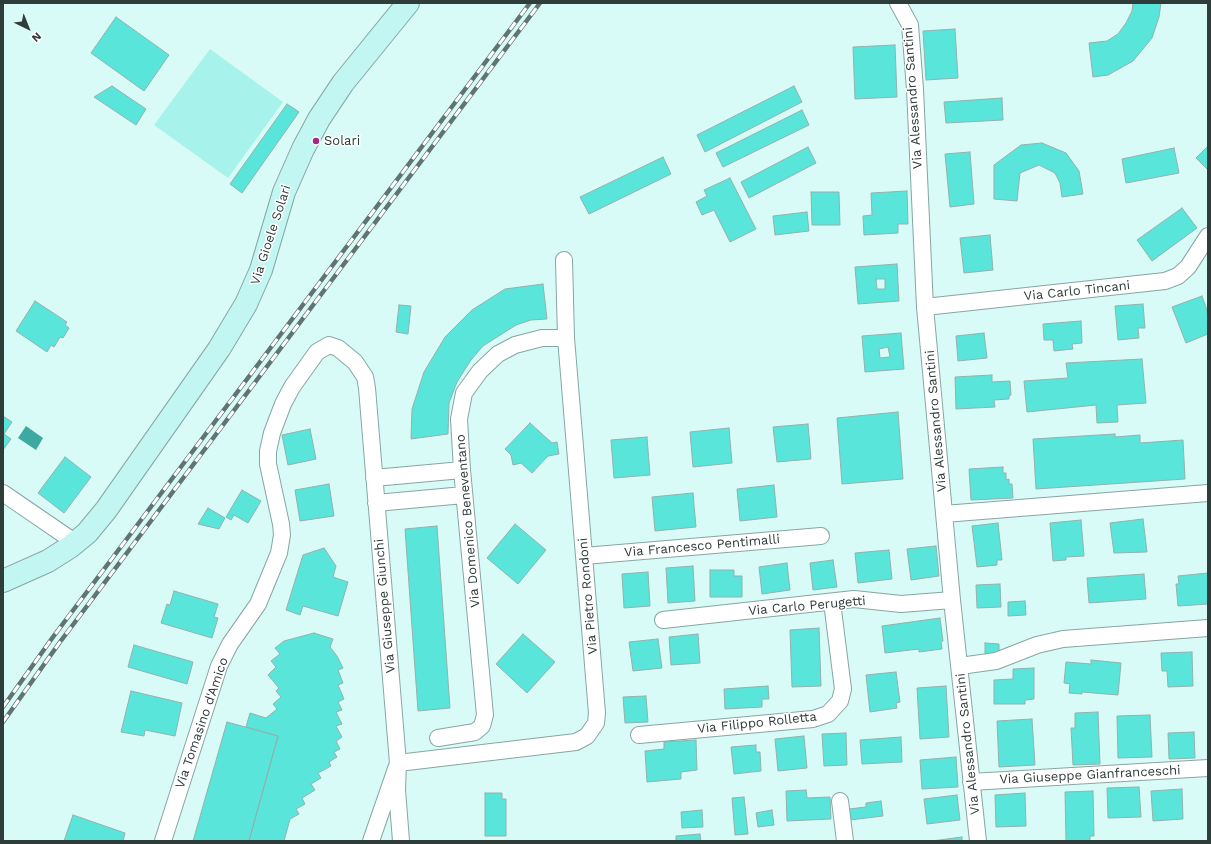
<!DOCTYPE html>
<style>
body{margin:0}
#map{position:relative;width:1211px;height:844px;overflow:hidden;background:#d9fbf7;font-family:"Work Sans",sans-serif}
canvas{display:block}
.frame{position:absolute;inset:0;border:4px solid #2e3c3a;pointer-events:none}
.north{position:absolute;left:8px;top:8px;width:40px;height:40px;-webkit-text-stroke:3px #fff;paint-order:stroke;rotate:137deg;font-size:11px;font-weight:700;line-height:16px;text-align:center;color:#2e3c3a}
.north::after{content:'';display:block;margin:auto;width:14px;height:18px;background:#2e3c3a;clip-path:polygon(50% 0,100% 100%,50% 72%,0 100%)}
</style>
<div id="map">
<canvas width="1211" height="844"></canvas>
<div class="frame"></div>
<div class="north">N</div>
</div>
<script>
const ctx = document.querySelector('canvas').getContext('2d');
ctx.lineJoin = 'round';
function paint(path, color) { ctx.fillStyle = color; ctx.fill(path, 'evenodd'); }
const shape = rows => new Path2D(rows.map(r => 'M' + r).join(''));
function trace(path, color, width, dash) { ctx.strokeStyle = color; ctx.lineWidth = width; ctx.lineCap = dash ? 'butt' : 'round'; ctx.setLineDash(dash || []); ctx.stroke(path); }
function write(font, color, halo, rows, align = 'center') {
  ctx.font = font + ' "Work Sans",sans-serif'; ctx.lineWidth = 3; ctx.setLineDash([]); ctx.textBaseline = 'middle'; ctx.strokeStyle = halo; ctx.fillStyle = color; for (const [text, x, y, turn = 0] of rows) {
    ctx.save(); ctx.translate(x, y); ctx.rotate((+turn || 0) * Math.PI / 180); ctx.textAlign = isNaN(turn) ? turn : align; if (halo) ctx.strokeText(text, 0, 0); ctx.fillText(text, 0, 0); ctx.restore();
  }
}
paint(shape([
 [210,49,283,102,228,178,154,125]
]), '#a7f2ea');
paint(shape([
 [26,426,43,438,36,450,18,438]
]), '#3ea9a0');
const building = shape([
 [1133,3,1161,3,1159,17,1152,38,1133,61,1108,75,1093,77,1089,43,1107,41,1118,34,1126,23,1132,11,1133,3],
 [116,17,169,55,144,91,91,53,116,17],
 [955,29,958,78,926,80,923,31,955,29],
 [895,45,897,97,855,99,853,47,895,45],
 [112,86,146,109,136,125,94,97,112,86],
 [794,86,802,102,705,152,697,135,794,86],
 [1002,98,1003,120,946,123,944,102,1002,98],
 [287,104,299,112,242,193,230,184,287,104],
 [802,110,809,125,723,167,716,153,802,110],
 [1042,143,1066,153,1079,171,1083,194,1062,197,1060,183,1055,173,1039,165,1020,173,1017,201,994,199,994,165,1021,145,1042,143],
 [1208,146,1208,170,1196,158,1208,146],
 [808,147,816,163,749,198,741,182,808,147],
 [1174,148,1179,173,1126,183,1122,159,1174,148],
 [970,152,974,204,950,207,945,154,970,152],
 [663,157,671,174,589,214,580,197,663,157],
 [730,178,756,229,730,242,714,210,702,215,696,202,707,196,704,190,730,178],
 [907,191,908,224,898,224,898,233,864,235,863,216,872,215,871,193,907,191],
 [811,192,839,192,840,225,812,225,811,192],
 [1182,208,1197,228,1152,261,1137,240,1182,208],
 [807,212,809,231,775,235,773,216,807,212],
 [990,235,993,270,964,273,960,238,990,235],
 [897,264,899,301,858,304,855,267,897,264],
 [876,279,885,279,885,289,877,289,876,279],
 [543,284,547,319,531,320,516,325,483,346,471,360,457,382,449,403,448,434,411,439,412,409,424,372,445,337,472,310,505,289,543,284],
 [1202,296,1208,313,1208,334,1186,343,1172,307,1202,296],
 [35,301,67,322,65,325,69,328,63,338,60,337,54,347,51,345,47,352,16,331,35,301],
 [1143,304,1145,328,1138,328,1139,338,1118,340,1115,306,1143,304],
 [399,305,411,306,408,334,396,332,399,305],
 [1081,321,1082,343,1072,344,1073,349,1054,351,1053,340,1044,340,1043,324,1081,321],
 [901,333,904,369,865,372,862,336,901,333],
 [888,347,890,357,880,358,879,349,888,347],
 [984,333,987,358,958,361,956,336,984,333],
 [1142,359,1146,403,1117,405,1118,422,1097,423,1096,405,1027,412,1024,381,1068,378,1066,363,1142,359],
 [992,375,992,382,1010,381,1011,395,1009,396,1009,399,994,400,995,407,956,409,955,377,992,375],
 [898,412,903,479,842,484,837,418,898,412],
 [3,416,12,422,4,434,11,439,3,450,3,416],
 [530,423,552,443,557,442,559,454,548,456,532,473,521,463,513,465,511,455,505,449,530,423],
 [808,424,811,459,777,462,773,427,808,424],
 [729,428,732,463,693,467,690,432,729,428],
 [310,429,316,459,288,465,282,435,310,429],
 [1115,434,1115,437,1140,435,1140,443,1183,440,1185,479,1036,489,1033,439,1115,434],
 [647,437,650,475,614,478,611,440,647,437],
 [65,457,91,477,64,513,38,493,65,457],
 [1003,467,1003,473,1006,473,1006,480,1009,479,1009,484,1012,484,1013,498,971,500,969,469,1003,467],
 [329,484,334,516,300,521,295,490,329,484],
 [774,485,777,517,740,521,737,489,774,485],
 [242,490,261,501,248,523,234,515,231,520,226,517,242,490],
 [693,493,696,527,655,531,652,497,693,493],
 [208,508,225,518,219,529,198,524,208,508],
 [1143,519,1147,552,1114,553,1110,523,1143,519],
 [1081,520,1084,556,1066,557,1066,560,1053,561,1050,523,1081,520],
 [998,523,1002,560,997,560,997,565,977,567,972,526,998,523],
 [515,524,546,550,518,584,487,558,515,524],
 [437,526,450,708,418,711,405,529,437,526],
 [936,546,939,576,911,580,907,549,936,546],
 [324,548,336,566,333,577,348,582,338,616,303,606,300,615,286,610,303,555,324,548],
 [889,550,892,579,858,583,855,553,889,550],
 [833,560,837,587,813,590,810,563,833,560],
 [787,563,790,590,762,594,759,567,787,563],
 [693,566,695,601,668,603,666,568,693,566],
 [710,570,734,570,734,576,742,576,742,597,710,597,710,570],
 [648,572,650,606,624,608,622,574,648,572],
 [1208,573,1208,604,1178,606,1176,584,1179,584,1178,576,1208,573],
 [1144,574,1146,599,1089,603,1087,578,1144,574],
 [1000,584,1001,607,977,608,976,585,1000,584],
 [174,591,218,604,214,617,218,618,212,638,161,623,167,604,170,605,174,591],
 [1025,601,1026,615,1008,616,1008,602,1025,601],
 [940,618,943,641,941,642,942,649,919,652,919,649,885,653,882,626,940,618],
 [819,628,821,686,792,687,790,630,819,628],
 [314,633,333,639,330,647,337,656,343,668,338,670,343,683,338,685,344,699,338,702,342,710,336,712,342,724,336,726,342,737,336,741,340,749,334,752,337,757,329,762,331,766,318,773,321,778,311,784,315,790,302,798,305,804,296,809,299,814,290,819,284,841,249,841,278,736,246,727,250,713,266,718,277,709,273,704,281,697,276,691,279,688,268,675,276,667,271,661,280,654,275,648,284,641,314,633],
 [523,634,555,662,527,693,496,664,523,634],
 [698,634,700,663,671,665,669,637,698,634],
 [658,639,662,668,633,671,629,642,658,639],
 [985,643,999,644,999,657,985,657,985,643],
 [134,645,193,662,187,684,128,667,134,645],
 [1192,652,1193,686,1168,687,1167,671,1162,671,1161,653,1192,652],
 [1091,660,1121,663,1118,695,1082,692,1082,694,1069,693,1070,684,1064,683,1066,662,1091,664,1091,660],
 [1034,668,1034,699,1025,700,1025,704,994,704,994,680,1013,679,1013,669,1034,668],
 [896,672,900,702,896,703,897,708,870,712,866,675,896,672],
 [768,686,769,699,762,699,762,707,725,709,724,689,768,686],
 [946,686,949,737,920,739,917,688,946,686],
 [131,691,182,703,175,736,145,730,144,736,121,732,131,691],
 [646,696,648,722,625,723,623,697,646,696],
 [1098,712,1100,764,1073,765,1071,728,1075,728,1075,713,1098,712],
 [1150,715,1152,757,1118,758,1117,716,1150,715],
 [1032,719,1035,765,999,767,997,721,1032,719],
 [227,722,278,736,249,841,193,841,227,722],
 [1194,732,1195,758,1169,759,1168,733,1194,732],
 [846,733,847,765,824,766,822,734,846,733],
 [804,736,807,768,778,771,775,739,804,736],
 [901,737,902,762,862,764,860,740,901,737],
 [696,740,697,770,681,772,681,779,647,782,645,751,664,749,664,742,696,740],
 [756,745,756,752,760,752,761,771,734,774,731,747,756,745],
 [956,757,958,787,922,789,920,760,956,757],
 [1139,787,1141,817,1108,818,1107,788,1139,787],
 [1182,789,1183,819,1153,821,1151,791,1182,789],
 [806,790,807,798,830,797,831,819,787,821,786,791,806,790],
 [1093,791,1094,836,1090,836,1090,841,1066,841,1065,792,1093,791],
 [485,793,502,793,502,799,506,799,506,836,485,836,485,793],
 [1025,793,1026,826,996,827,995,795,1025,793],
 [957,795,960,820,927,824,924,799,957,795],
 [744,797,748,834,735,835,732,798,744,797],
 [881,801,883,816,850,820,849,809,866,807,866,803,881,801],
 [702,810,703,827,682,828,681,812,702,810],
 [772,810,774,825,758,827,756,813,772,810],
 [73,815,125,833,123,841,64,841,73,815],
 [700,834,701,841,676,841,676,836,700,834],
 [962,837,962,841,932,841,962,837]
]);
paint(building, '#59e5d9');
trace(building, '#91b2ae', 1);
const street = shape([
 [898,3,910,25,915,89,925,307,952,600,978,841],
 [925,307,1165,281,1178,276,1188,267,1208,236],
 [374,478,462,470],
 [3,493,76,543],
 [376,503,464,495],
 [944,514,1208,493],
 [584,556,821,536],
 [663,620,854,599,901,604,952,600],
 [960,666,996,661,1037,645,1063,639,1208,628],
 [639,735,813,719,828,714,840,701,843,689,832,602],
 [438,738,475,732,482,726,485,715,462,470,459,419,464,393,480,371,498,354,515,345,542,338,566,338],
 [971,782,1208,768],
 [840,801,845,841],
 [163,841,219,666,230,644,258,604,279,553,282,535,281,524,268,464,268,451,272,433,283,404,292,387,317,352,329,345,338,348,355,362,365,377,367,388,398,763,397,790,401,841],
 [371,841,398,763,576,742,587,736,596,723,597,713,566,338,564,260]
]);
const secondary = shape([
 [3,581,48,561,70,547,87,533,106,510,219,349,246,304,261,270,284,192,303,149,319,119,343,83,408,3]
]);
trace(street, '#87a6a3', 18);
trace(secondary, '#87a6a3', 24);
trace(street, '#fff', 16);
trace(secondary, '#c2f6f2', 22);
const rail = shape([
 [3,707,53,637,530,3],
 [3,722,60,642,540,3]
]);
trace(rail, '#607471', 4.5);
trace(rail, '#fff', 3, [9]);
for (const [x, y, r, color] of [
 [316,141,4,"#9e2a86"]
]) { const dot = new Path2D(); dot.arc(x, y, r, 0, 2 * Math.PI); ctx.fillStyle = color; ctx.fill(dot); trace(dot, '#fff', 1.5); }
write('13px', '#2e3c3a', '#fff', [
 ["Via Alessandro Santini",913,98,-94],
 ["Via Gioele Solari",271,235,-72],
 ["Via Carlo Tincani",1077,291,-6],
 ["Via Alessandro Santini",936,421,-95],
 ["Via Domenico Beneventano",468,521,-95],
 ["Via Francesco Pentimalli",702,546,-5],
 ["Via Pietro Rondoni",588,596,-95],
 ["Via Giuseppe Giunchi",385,606,-95],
 ["Via Carlo Perugetti",807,606,-5],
 ["Via Tomasino d'Amico",202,723,-71],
 ["Via Filippo Rolletta",757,723,-6],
 ["Via Alessandro Santini",968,744,-96],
 ["Via Giuseppe Gianfranceschi",1090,775,-3]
]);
write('13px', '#2e3c3a', '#fff', [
 ["Solari",324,141]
], 'left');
</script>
